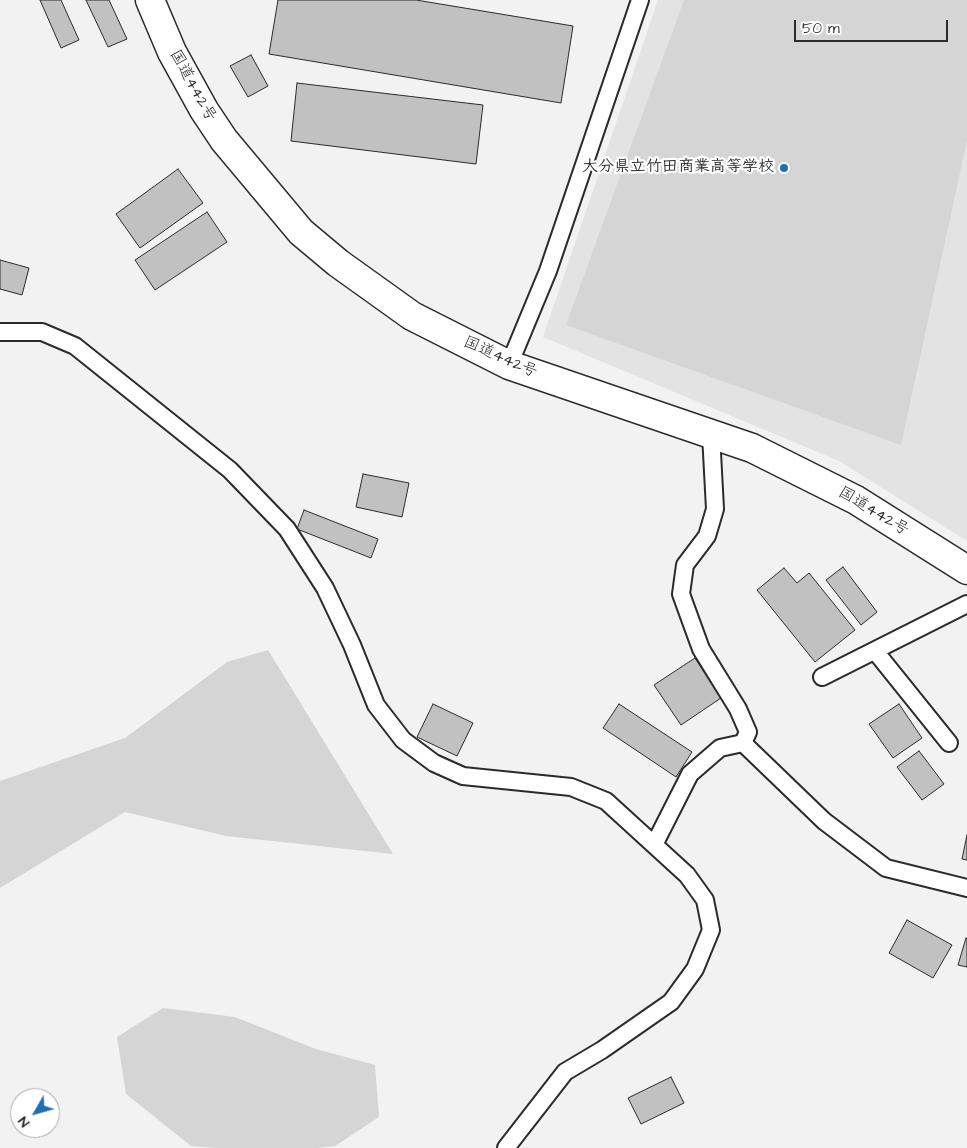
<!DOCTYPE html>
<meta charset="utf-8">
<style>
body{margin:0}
#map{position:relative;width:967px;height:1148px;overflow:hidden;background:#f2f2f2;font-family:"Architects Daughter",sans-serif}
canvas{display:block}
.north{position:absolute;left:10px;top:1088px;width:50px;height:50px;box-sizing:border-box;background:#fff;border:1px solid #aaa;border-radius:50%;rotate:232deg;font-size:14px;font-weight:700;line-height:20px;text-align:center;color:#2b2b2b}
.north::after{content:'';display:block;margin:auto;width:18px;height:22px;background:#1f6fb2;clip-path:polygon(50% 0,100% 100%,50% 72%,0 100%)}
.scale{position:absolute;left:794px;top:20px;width:154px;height:22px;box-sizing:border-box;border:2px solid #2b2b2b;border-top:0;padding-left:6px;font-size:15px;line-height:18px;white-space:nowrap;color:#2b2b2b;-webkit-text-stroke:4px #fff;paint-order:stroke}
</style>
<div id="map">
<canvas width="967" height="1148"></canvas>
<div class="north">N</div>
<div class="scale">50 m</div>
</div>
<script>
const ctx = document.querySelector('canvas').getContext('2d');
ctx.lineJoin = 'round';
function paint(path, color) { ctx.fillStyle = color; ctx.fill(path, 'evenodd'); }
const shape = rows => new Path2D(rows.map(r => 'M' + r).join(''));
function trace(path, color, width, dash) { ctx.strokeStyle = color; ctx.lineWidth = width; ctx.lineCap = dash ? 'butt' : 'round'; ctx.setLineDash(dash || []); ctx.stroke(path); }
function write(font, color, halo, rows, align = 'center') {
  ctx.font = font + ' "Architects Daughter","Klee One",sans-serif'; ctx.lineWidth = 4.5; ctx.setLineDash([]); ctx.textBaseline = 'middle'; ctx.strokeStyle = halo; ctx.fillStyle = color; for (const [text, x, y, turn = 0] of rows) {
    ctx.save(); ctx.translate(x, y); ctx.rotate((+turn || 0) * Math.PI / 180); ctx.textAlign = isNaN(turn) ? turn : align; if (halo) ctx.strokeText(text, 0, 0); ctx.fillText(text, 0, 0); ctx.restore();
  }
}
paint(shape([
 [658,0,967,0,967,541,839,461,543,337]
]), '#e3e3e3');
paint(shape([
 [684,0,967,0,967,140,901,445,566,325],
 [268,650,393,854,226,836,125,812,0,888,0,781,125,738,227,662],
 [163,1008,235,1017,316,1049,375,1065,379,1117,335,1146,318,1148,216,1148,191,1146,126,1094,117,1037]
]), '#d5d5d5');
const building = shape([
 [40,0,61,0,79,40,61,48,40,0],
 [86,0,109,0,127,39,108,47,86,0],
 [278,0,416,0,573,26,561,103,269,54,278,0],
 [251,55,268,86,248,97,230,66,251,55],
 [297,83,483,105,476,164,291,141,297,83],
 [178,169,203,203,140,248,116,214,178,169],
 [207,212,227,242,155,290,135,260,207,212],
 [0,260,29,268,22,295,0,289,0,260],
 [363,474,409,483,402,517,356,507,363,474],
 [304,510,378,539,371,558,297,529,304,510],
 [843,567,877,612,861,625,826,580,843,567],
 [784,568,797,583,809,573,855,630,815,662,757,590,784,568],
 [695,658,721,698,681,725,654,685,695,658],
 [433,704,473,723,457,756,417,737,433,704],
 [619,704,692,752,676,777,603,728,619,704],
 [899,704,922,738,893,758,869,724,899,704],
 [919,751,944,784,922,800,897,767,919,751],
 [967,835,967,860,962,859,967,835],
 [907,920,952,945,933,978,889,953,907,920],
 [966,938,967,939,967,967,958,965,966,938],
 [671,1077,684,1103,641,1124,628,1098,671,1077]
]);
paint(building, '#c1c1c1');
trace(building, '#2b2b2b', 1);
const street = shape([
 [0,332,42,332,75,346,230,470,287,529,325,588,352,645,376,705,403,740,434,763,463,776,571,787,606,801,687,875,705,900,711,930,695,969,671,1002,602,1050,565,1072,506,1148],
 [509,365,548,271,640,0],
 [711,434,715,509,707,536,685,565,681,594,701,649,738,709,748,732,743,743],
 [875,651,949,743],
 [822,677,967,604],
 [654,845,690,774,720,748,743,743,824,821,886,868,967,888]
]);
const highway = shape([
 [150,0,172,52,204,110,224,140,301,232,338,263,412,316,509,365,752,448,856,500,967,570]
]);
trace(street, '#2b2b2b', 20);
trace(highway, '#2b2b2b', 31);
trace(street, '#fff', 16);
trace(highway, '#fff', 28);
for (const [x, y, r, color] of [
 [784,168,5,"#1f6fb2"]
]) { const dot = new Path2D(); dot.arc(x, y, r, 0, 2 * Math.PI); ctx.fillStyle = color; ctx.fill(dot); trace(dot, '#fff', 2); }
write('16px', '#2b2b2b', '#fff', [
 ["国道442号",192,86,61],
 ["国道442号",500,358,24],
 ["国道442号",873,512,31]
]);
write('bold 16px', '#2b2b2b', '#fff', [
 ["大分県立竹田商業高等学校",774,168]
], 'right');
</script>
